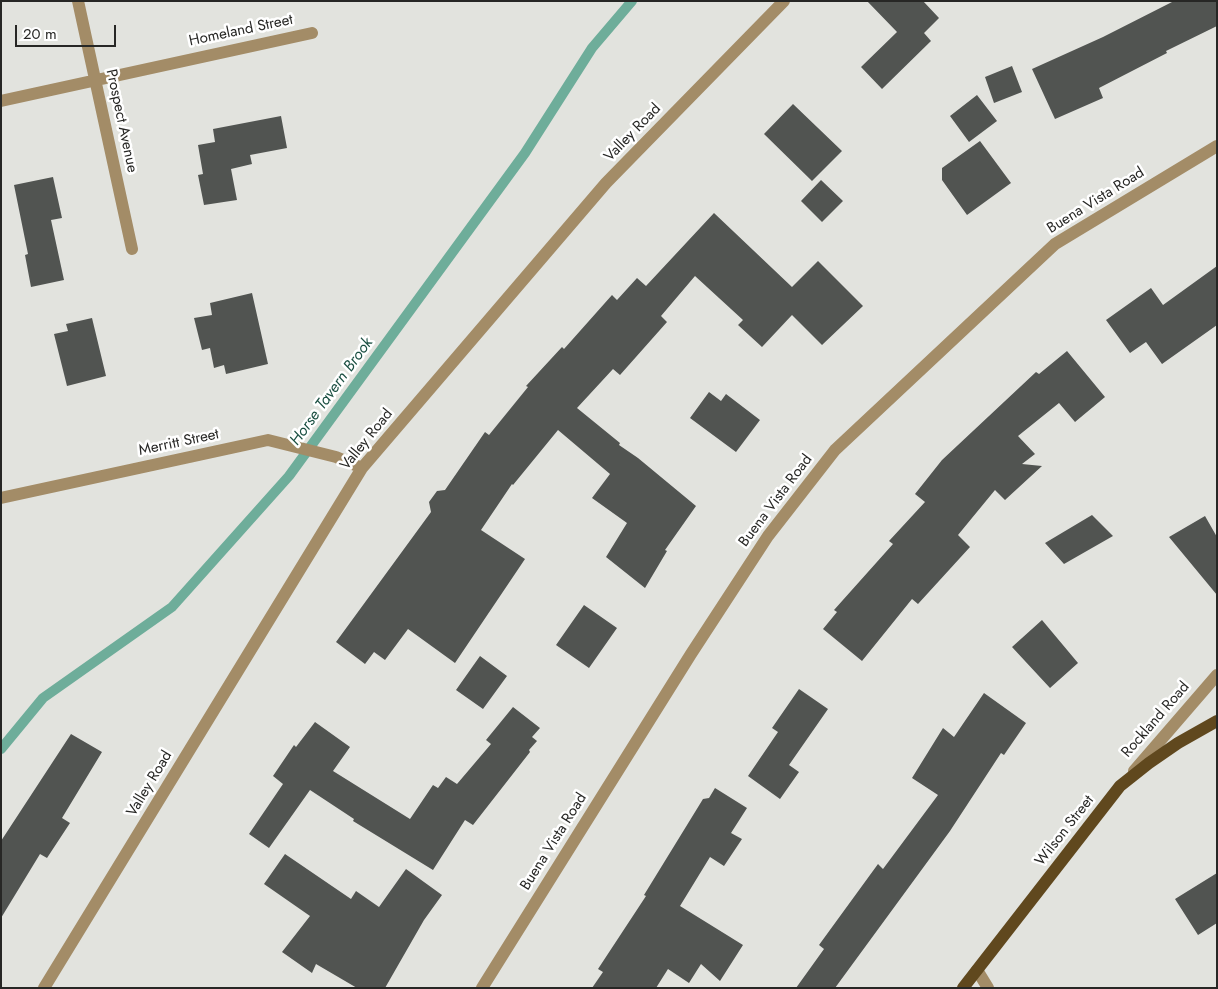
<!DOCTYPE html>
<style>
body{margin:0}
#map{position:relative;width:1218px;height:989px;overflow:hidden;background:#e2e3de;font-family:Jost,sans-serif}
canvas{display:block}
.frame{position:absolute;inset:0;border:2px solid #272725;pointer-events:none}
.scale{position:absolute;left:15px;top:25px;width:101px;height:22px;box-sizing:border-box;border:2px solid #272725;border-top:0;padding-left:6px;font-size:15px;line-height:18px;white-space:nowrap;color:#272725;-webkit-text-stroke:4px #fff;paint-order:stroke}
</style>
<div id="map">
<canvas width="1218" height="989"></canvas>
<div class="frame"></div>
<div class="scale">20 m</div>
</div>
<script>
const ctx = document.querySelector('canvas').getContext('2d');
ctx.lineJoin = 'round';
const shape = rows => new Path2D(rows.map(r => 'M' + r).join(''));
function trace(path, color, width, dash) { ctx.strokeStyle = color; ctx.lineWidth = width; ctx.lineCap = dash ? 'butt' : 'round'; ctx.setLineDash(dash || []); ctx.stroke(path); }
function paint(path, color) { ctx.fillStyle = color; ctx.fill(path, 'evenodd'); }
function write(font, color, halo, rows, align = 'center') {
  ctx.font = font + ' Jost,sans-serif'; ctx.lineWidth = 5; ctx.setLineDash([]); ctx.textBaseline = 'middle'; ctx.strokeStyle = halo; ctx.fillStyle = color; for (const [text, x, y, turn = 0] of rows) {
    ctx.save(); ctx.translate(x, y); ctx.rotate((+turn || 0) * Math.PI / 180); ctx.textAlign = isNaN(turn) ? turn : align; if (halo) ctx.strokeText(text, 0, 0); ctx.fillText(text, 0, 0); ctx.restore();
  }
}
trace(shape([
 [1,749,43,698,172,607,289,476,525,153,592,48,632,1]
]), '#6ead9a', 10);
paint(shape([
 [867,1,923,1,939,18,924,33,931,41,882,89,861,67,897,32],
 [1174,1,1217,1,1217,26,1166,51,1167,53,1099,88,1103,98,1055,119,1032,69,1103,37],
 [1012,66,1022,92,994,103,985,77],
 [977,95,997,121,969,142,950,116],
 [793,104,842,151,812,181,764,134],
 [281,116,287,148,250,155,252,164,231,169,237,200,204,205,198,175,203,174,198,145,215,142,213,129],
 [980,141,1011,183,967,215,942,180,942,168],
 [53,177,62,218,51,220,64,280,31,287,25,255,28,254,14,185],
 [821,180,843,201,822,222,801,201],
 [714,213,792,287,818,261,863,306,822,345,792,315,762,347,738,325,743,320,695,276,661,316,667,322,620,375,613,369,577,408,620,443,619,445,638,458,696,506,665,550,667,551,645,588,606,557,627,523,592,498,610,474,558,430,513,485,512,484,481,530,525,559,455,663,408,629,385,660,374,652,365,664,336,642,431,512,429,502,437,491,445,490,485,432,489,435,528,387,526,386,562,347,564,349,612,295,617,300,637,278,646,286],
 [1217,266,1217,325,1162,364,1146,342,1130,353,1106,320,1151,288,1163,305],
 [252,293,268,364,226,374,224,365,214,368,210,348,202,350,194,318,212,315,210,303],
 [92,318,106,376,67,386,54,334,68,331,66,324],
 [1067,351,1105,397,1075,422,1059,403,1018,436,1035,454,1022,464,1042,466,1005,500,995,490,958,535,970,547,918,604,912,599,862,661,823,629,837,612,834,610,893,544,889,541,925,502,915,494,942,460,1036,372,1039,374],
 [709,392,721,401,726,394,760,420,736,452,690,418],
 [1092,515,1113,536,1064,564,1045,543],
 [1205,516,1217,537,1217,595,1169,537],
 [584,605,617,628,589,668,556,645],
 [1042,620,1078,663,1050,688,1012,647],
 [480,656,507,676,483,709,456,690],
 [799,689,828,709,789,765,799,772,780,799,748,776,778,732,772,728],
 [984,693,1026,723,1004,755,1001,753,950,831,835,988,796,988,824,949,819,945,878,864,883,869,938,795,912,778,943,728,954,737],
 [513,707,540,728,532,737,537,741,529,750,530,752,473,825,465,820,433,870,353,821,354,819,310,790,269,848,249,834,283,784,273,776,294,745,296,747,315,722,350,747,333,771,410,819,433,785,438,788,446,777,457,784,491,744,486,740],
 [71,734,102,752,62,818,70,823,47,858,40,854,1,918,1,841],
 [715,788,747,808,731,833,742,839,724,866,710,857,680,906,743,945,720,981,701,964,689,983,668,969,656,988,592,988,603,972,598,969,646,896,644,895,703,799,709,798],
 [285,854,351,899,356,891,379,907,406,869,442,895,424,920,385,988,357,988,316,964,312,973,282,952,310,916,264,884],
 [1217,873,1217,923,1198,935,1175,899]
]), '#515451');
trace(shape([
 [78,1,132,249],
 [1,101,312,33],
 [1,498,268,440,336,457,362,468],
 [1134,771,1217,675],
 [977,970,988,988],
 [44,988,362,468,606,183,784,1],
 [482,988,691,654,768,536,835,450,1055,244,1217,146]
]), '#a38c67', 12);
trace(shape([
 [963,988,1120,786,1149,763,1178,743,1217,721]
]), '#60481e', 12);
write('15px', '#272725', '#fff', [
 ["Homeland Street",241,31,-12],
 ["Prospect Avenue",121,121,78],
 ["Valley Road",633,133,-46],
 ["Buena Vista Road",1096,201,-32],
 ["Valley Road",367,440,-51],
 ["Merritt Street",179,443,-12],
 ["Buena Vista Road",776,501,-53],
 ["Rockland Road",1156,720,-49],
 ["Valley Road",150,784,-59],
 ["Wilson Street",1065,831,-52],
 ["Buena Vista Road",554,842,-58]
]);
write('italic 16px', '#1b4f42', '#fff', [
 ["Horse Tavern Brook",332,392,-54]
]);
</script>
